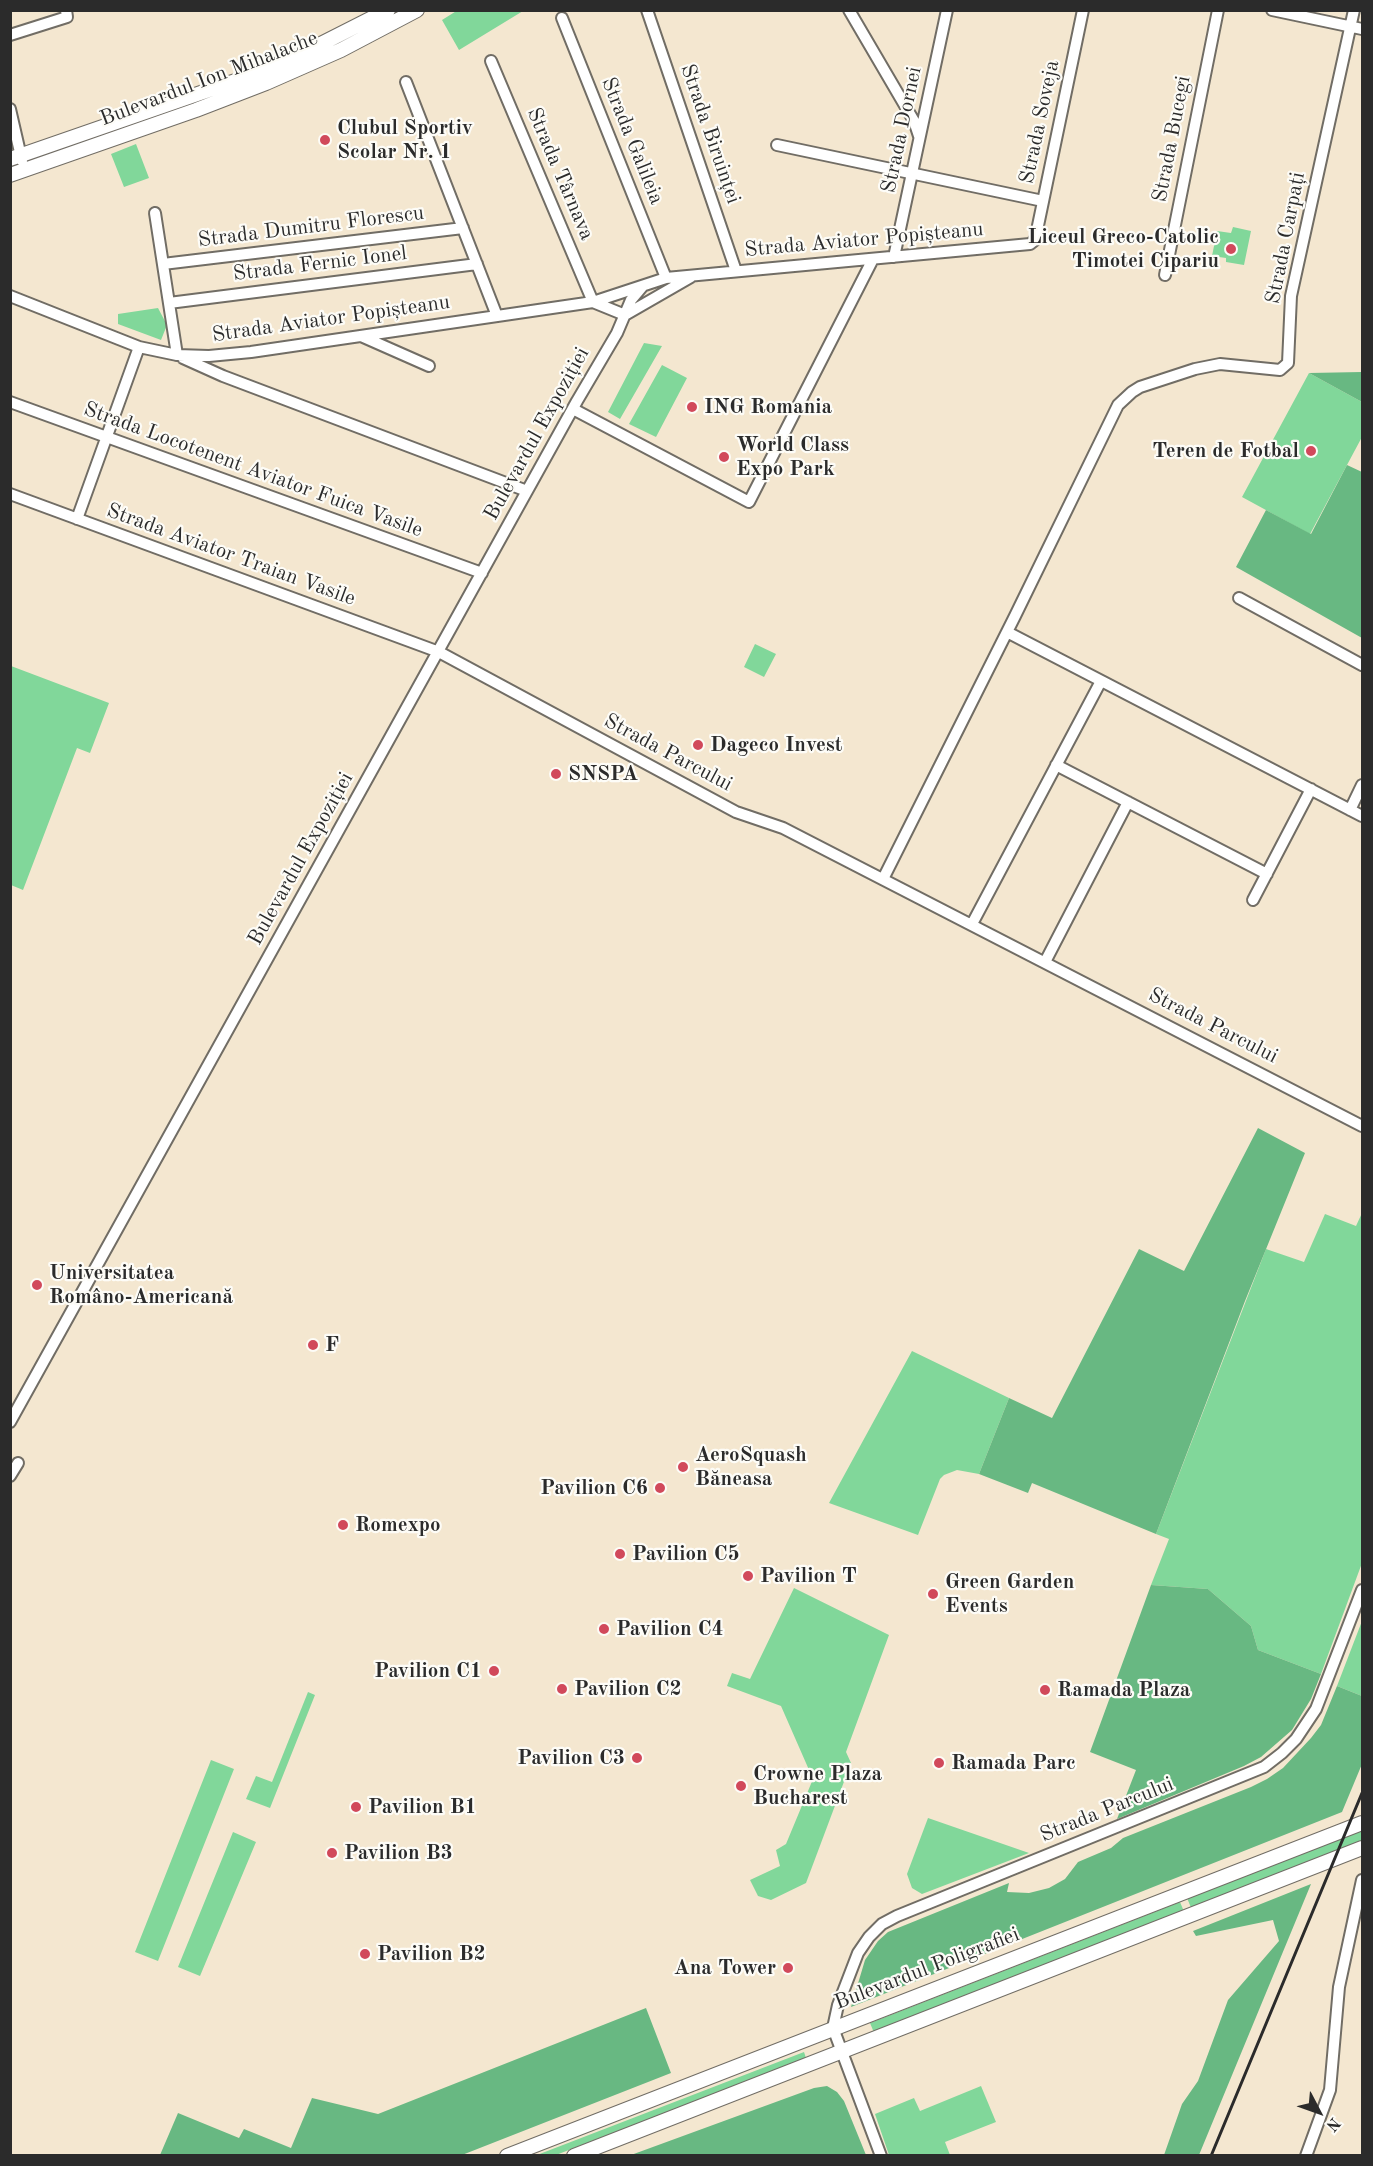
<!DOCTYPE html>
<meta charset="utf-8">
<style>
body{margin:0}
#map{position:relative;width:1373px;height:2166px;overflow:hidden;background:#f4e7d0;font-family:"Old Standard TT",serif}
canvas{display:block}
.frame{position:absolute;inset:0;border:12px solid #2b2b2b;pointer-events:none}
.north{position:absolute;left:1289px;top:2082px;width:60px;height:60px;-webkit-text-stroke:4px #fdfcf7;paint-order:stroke;rotate:131deg;font-size:16px;font-weight:700;line-height:24px;text-align:center;color:#2b2b2b}
.north::after{content:'';display:block;margin:auto;width:21px;height:27px;background:#2b2b2b;clip-path:polygon(50% 0,100% 100%,50% 72%,0 100%)}
</style>
<div id="map">
<canvas width="1373" height="2166"></canvas>
<div class="frame"></div>
<div class="north">N</div>
</div>
<script>
const ctx = document.querySelector('canvas').getContext('2d');
ctx.lineJoin = 'round';
function paint(path, color) { ctx.fillStyle = color; ctx.fill(path, 'evenodd'); }
const shape = rows => new Path2D(rows.map(r => 'M' + r).join(''));
function trace(path, color, width, dash) { ctx.strokeStyle = color; ctx.lineWidth = width; ctx.lineCap = dash ? 'butt' : 'round'; ctx.setLineDash(dash || []); ctx.stroke(path); }
function write(font, color, halo, rows, align = 'center') {
  ctx.font = font + ' "Old Standard TT",serif'; ctx.lineWidth = 4.5; ctx.setLineDash([]); ctx.textBaseline = 'middle'; ctx.strokeStyle = halo; ctx.fillStyle = color; for (const [text, x, y, turn = 0] of rows) {
    ctx.save(); ctx.translate(x, y); ctx.rotate((+turn || 0) * Math.PI / 180); ctx.textAlign = isNaN(turn) ? turn : align; if (halo) ctx.strokeText(text, 0, 0); ctx.fillText(text, 0, 0); ctx.restore();
  }
}
paint(shape([
 [458,10,523,10,523,11,459,50,442,20],
 [136,144,149,178,124,187,111,154],
 [1233,227,1251,231,1244,265,1226,262,1226,258,1212,256,1217,231,1231,233],
 [158,308,167,325,161,340,118,324,118,314],
 [644,343,662,346,620,419,608,412],
 [662,365,687,378,656,437,629,424],
 [1309,373,1362,402,1362,437,1310,534,1242,497],
 [755,644,776,654,764,677,744,667],
 [11,666,109,703,90,753,77,748,23,890,11,885],
 [1362,1213,1362,1563,1321,1674,1258,1650,1251,1626,1208,1589,1151,1585,1169,1539,1156,1534,1266,1249,1304,1262,1325,1214,1356,1226],
 [912,1351,1009,1398,979,1474,957,1470,944,1475,940,1479,918,1535,829,1503],
 [794,1588,889,1635,846,1752,851,1763,806,1883,771,1900,758,1896,750,1880,780,1866,776,1850,786,1844,813,1779,781,1706,727,1686,732,1673,750,1679],
 [1362,1621,1362,1696,1337,1686],
 [308,1692,315,1695,270,1808,246,1799,256,1776,272,1782],
 [211,1760,234,1769,158,1961,135,1952],
 [928,1818,1029,1853,922,1894,912,1888,907,1874],
 [1362,1829,1362,1844,1192,1910,1187,1898],
 [233,1832,256,1842,200,1976,178,1967],
 [1180,1902,1185,1914,875,2035,870,2023],
 [804,2052,806,2058,556,2155,537,2155],
 [981,2086,996,2122,945,2142,950,2155,889,2155,875,2114,914,2098,920,2111]
]), '#81d79a');
paint(shape([
 [1362,372,1362,402,1309,373],
 [1347,465,1362,472,1362,638,1236,567,1266,510,1311,534],
 [1258,1128,1305,1153,1245,1301,1156,1534,1032,1483,1028,1493,979,1474,1009,1398,1052,1418,1139,1249,1184,1271],
 [1151,1585,1208,1589,1251,1626,1258,1650,1321,1674,1311,1699,1292,1730,1261,1757,1244,1766,1117,1819,1136,1770,1090,1752],
 [1337,1686,1362,1696,1362,1764,1342,1812,851,2007,865,1960,878,1941,888,1932,1009,1883,1007,1892,1029,1893,1049,1888,1065,1879,1078,1862,1111,1848,1123,1838,1251,1787,1267,1779,1283,1768,1311,1738,1321,1725],
 [1311,1884,1199,2155,1164,2155,1182,2104,1198,2081,1228,2000,1279,1941,1273,1920,1196,1936,1193,1931],
 [646,2008,671,2073,462,2155,160,2155,178,2113,239,2138,244,2129,291,2148,312,2098,378,2114],
 [827,2086,837,2092,844,2101,866,2155,631,2155,814,2088]
]), '#68b882');
const minor = shape([
 [647,10,736,271],
 [849,10,914,121,919,136],
 [1272,10,1362,29],
 [562,18,666,278],
 [10,35,67,17,66,10],
 [491,61,593,302],
 [406,82,497,316],
 [10,109,22,161],
 [777,145,1043,201],
 [155,213,177,355],
 [894,257,947,10],
 [163,264,463,228],
 [1165,275,1218,10],
 [10,296,139,347,177,355,209,356,251,352,593,302,666,278,1030,244,1035,240,1083,10],
 [593,302,625,315,691,277],
 [169,303,477,264],
 [361,336,429,366],
 [183,358,223,376,527,491],
 [10,402,482,573],
 [573,409,749,502,873,259],
 [10,494,439,652,736,812,783,828,1362,1126],
 [77,519,139,347],
 [1239,598,1362,665],
 [1007,632,1362,816],
 [1056,765,1267,874],
 [1350,810,1362,785],
 [883,879,1015,616,1118,405,1132,392,1140,387,1195,369,1220,364,1280,370,1288,363,1291,296,1354,10],
 [1253,900,1311,789],
 [972,924,1101,681],
 [1045,962,1128,802],
 [10,1422,577,401,617,333,631,300,642,287],
 [10,1476,18,1463],
 [881,2156,833,2028,838,2005,858,1953,869,1937,882,1924,897,1916,1264,1767,1282,1753,1296,1739,1316,1709,1362,1590],
 [1306,2156,1330,2090,1339,1987,1362,1880]
]);
const major = shape([
 [10,159,238,80,313,48,388,10],
 [10,175,196,110,266,83,341,50,417,10],
 [507,2156,1362,1823],
 [574,2156,1362,1848]
]);
trace(minor, '#716d65', 14);
trace(major, '#716d65', 16);
trace(minor, '#fff', 10);
trace(major, '#fff', 14);
trace(shape([
 [1211,2156,1362,1793]
]), '#2b2b2b', 3);
for (const [x, y, r, color] of [
 [325,140,6,"#d1495b"],
 [1231,249,6,"#d1495b"],
 [692,407,6,"#d1495b"],
 [1311,451,6,"#d1495b"],
 [724,457,6,"#d1495b"],
 [698,745,6,"#d1495b"],
 [556,774,6,"#d1495b"],
 [37,1285,6,"#d1495b"],
 [313,1345,6,"#d1495b"],
 [683,1467,6,"#d1495b"],
 [660,1488,6,"#d1495b"],
 [343,1525,6,"#d1495b"],
 [620,1554,6,"#d1495b"],
 [748,1576,6,"#d1495b"],
 [933,1594,6,"#d1495b"],
 [604,1629,6,"#d1495b"],
 [494,1671,6,"#d1495b"],
 [562,1689,6,"#d1495b"],
 [1045,1690,6,"#d1495b"],
 [637,1758,6,"#d1495b"],
 [939,1763,6,"#d1495b"],
 [741,1786,6,"#d1495b"],
 [356,1807,6,"#d1495b"],
 [332,1853,6,"#d1495b"],
 [365,1954,6,"#d1495b"],
 [788,1968,6,"#d1495b"]
]) { const dot = new Path2D(); dot.arc(x, y, r, 0, 2 * Math.PI); ctx.fillStyle = color; ctx.fill(dot); trace(dot, '#fdfcf7', 2); }
write('21px', '#2b2b2b', '#fdfcf7', [
 ["Bulevardul Ion Mihalache",209,79,-21],
 ["Strada Soveja",1040,122,-78],
 ["Strada Dornei",902,130,-78],
 ["Strada Biruinței",710,134,71],
 ["Strada Bucegi",1172,139,-79],
 ["Strada Galileia",632,141,68],
 ["Strada Târnava",560,174,67],
 ["Strada Dumitru Florescu",311,227,-7],
 ["Strada Carpați",1286,238,-79],
 ["Strada Aviator Popișteanu",864,240,-5],
 ["Strada Fernic Ionel",320,264,-7],
 ["Strada Aviator Popișteanu",331,319,-8],
 ["Bulevardul Expoziției",537,434,-61],
 ["Strada Locotenent Aviator Fuica Vasile",253,470,20],
 ["Strada Aviator Traian Vasile",231,555,20],
 ["Strada Parcului",668,753,28],
 ["Bulevardul Expoziției",301,859,-61],
 ["Strada Parcului",1213,1026,27],
 ["Strada Parcului",1107,1810,-22],
 ["Bulevardul Poligrafiei",927,1969,-21]
]);
write('bold 21px', '#2b2b2b', '#fdfcf7', [
 ["Clubul Sportiv",337,128],
 ["Scolar Nr. 1",337,152],
 ["Liceul Greco-Catolic",1219,237,"right"],
 ["Timotei Cipariu",1219,261,"right"],
 ["ING Romania",704,407],
 ["World Class",736,445],
 ["Expo Park",736,469],
 ["Teren de Fotbal",1299,451,"right"],
 ["Dageco Invest",710,745],
 ["SNSPA",568,774],
 ["Universitatea",49,1273],
 ["Româno-Americană",49,1297],
 ["F",325,1345],
 ["AeroSquash",695,1455],
 ["Băneasa",695,1479],
 ["Pavilion C6",648,1488,"right"],
 ["Romexpo",355,1525],
 ["Pavilion C5",632,1554],
 ["Pavilion T",760,1576],
 ["Green Garden",945,1582],
 ["Events",945,1606],
 ["Pavilion C4",616,1629],
 ["Pavilion C1",482,1671,"right"],
 ["Pavilion C2",574,1689],
 ["Ramada Plaza",1057,1690],
 ["Pavilion C3",625,1758,"right"],
 ["Ramada Parc",951,1763],
 ["Crowne Plaza",753,1774],
 ["Bucharest",753,1798],
 ["Pavilion B1",368,1807],
 ["Pavilion B3",344,1853],
 ["Pavilion B2",377,1954],
 ["Ana Tower",776,1968,"right"]
], 'left');
</script>
